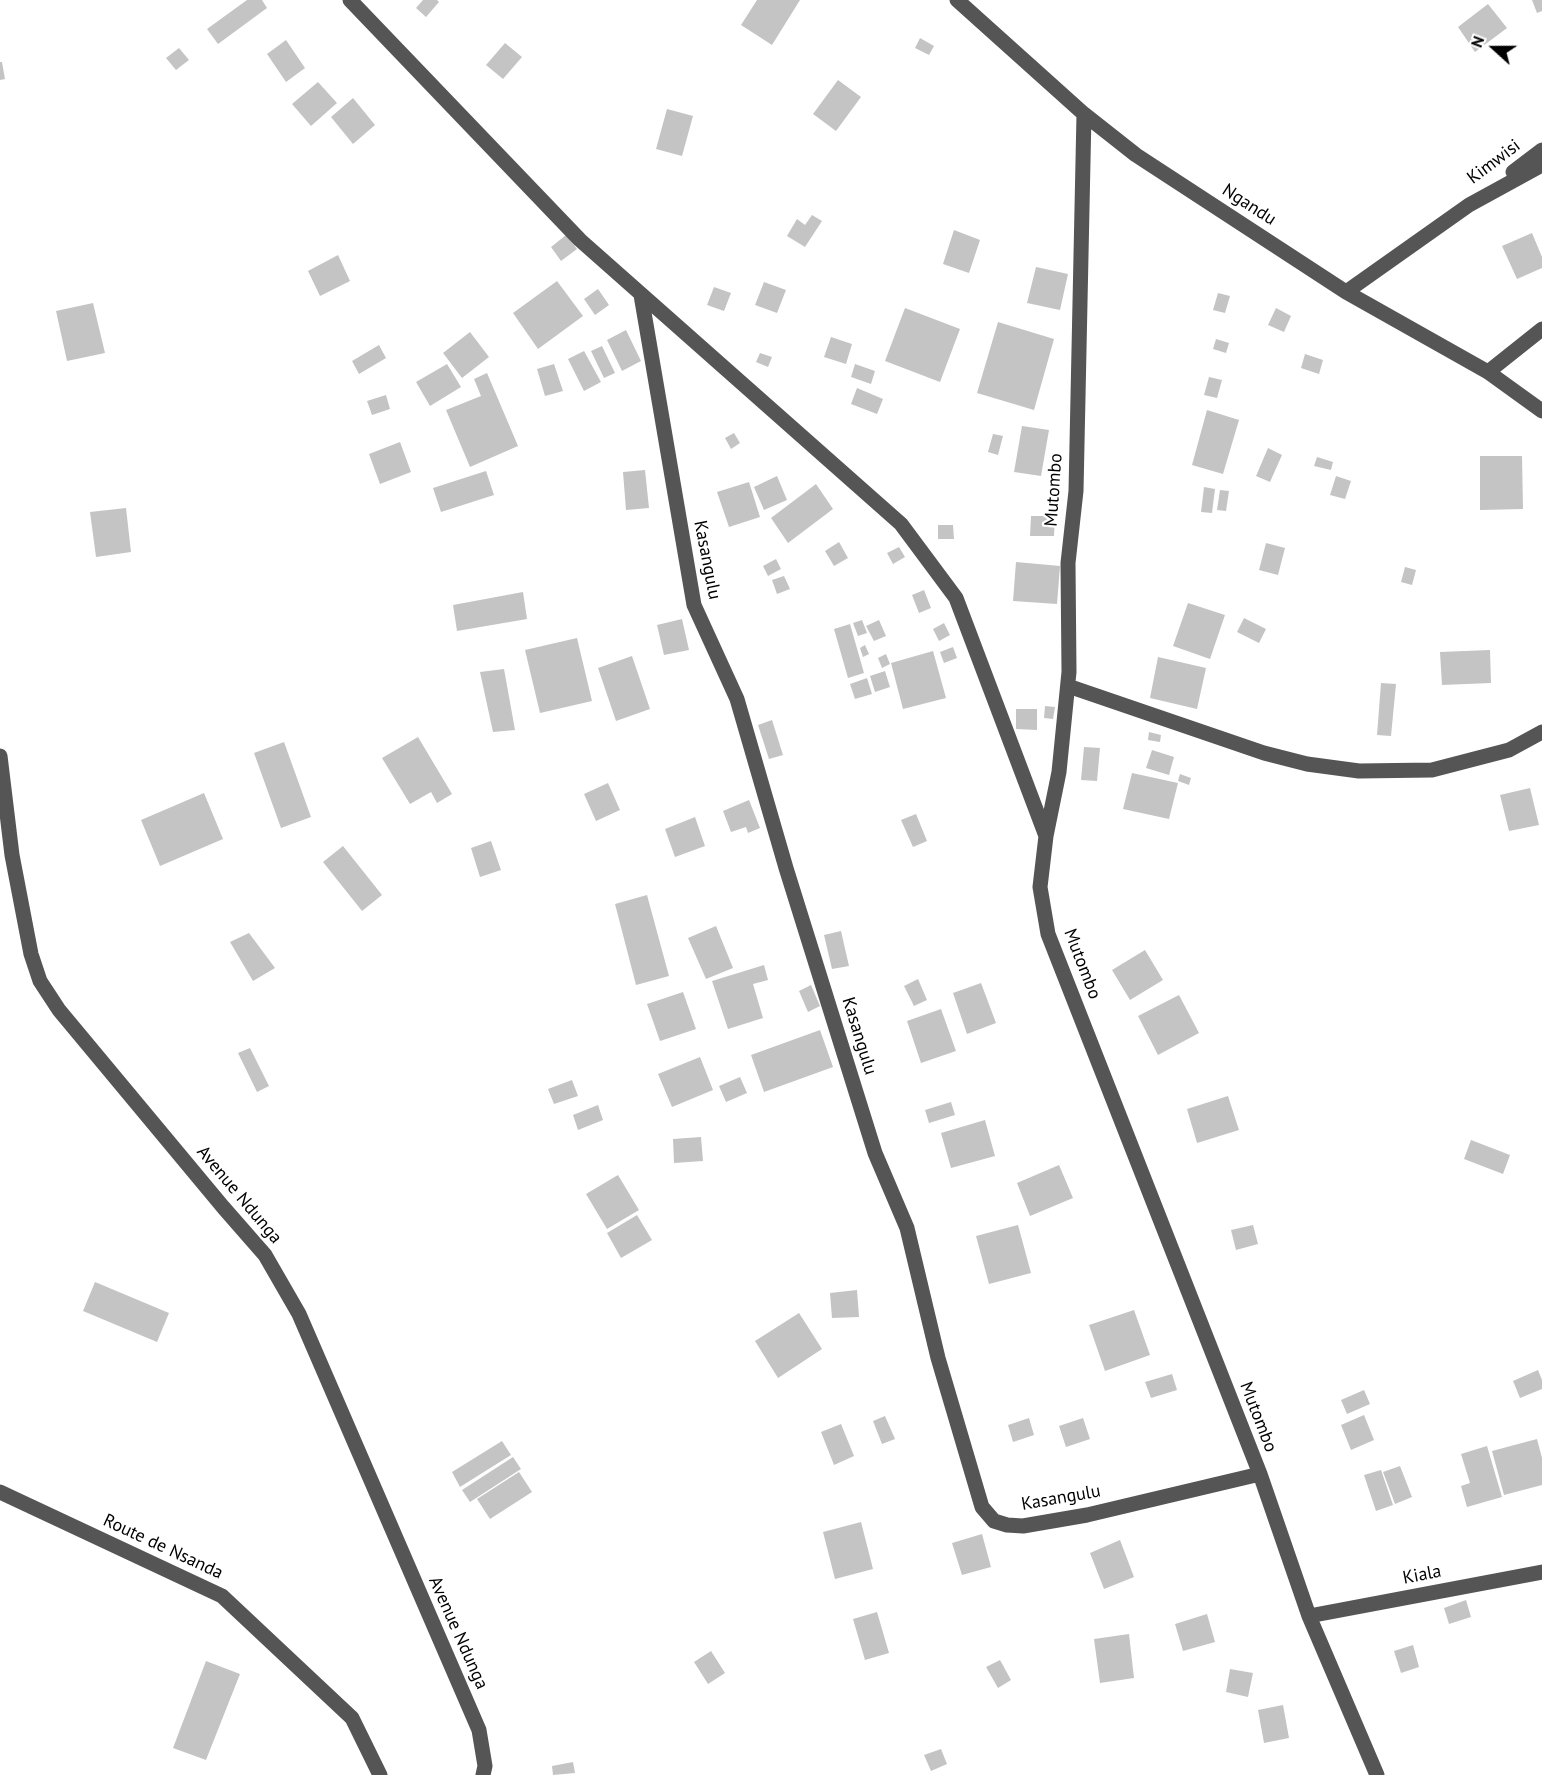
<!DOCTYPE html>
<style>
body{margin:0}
#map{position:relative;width:1542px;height:1775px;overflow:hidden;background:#fff;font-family:"PT Sans",sans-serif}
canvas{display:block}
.north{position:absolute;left:1464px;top:18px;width:60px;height:60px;-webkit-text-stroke:4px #fff;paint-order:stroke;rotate:291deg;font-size:16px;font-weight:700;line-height:24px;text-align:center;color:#000}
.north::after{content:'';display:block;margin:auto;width:21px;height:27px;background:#000;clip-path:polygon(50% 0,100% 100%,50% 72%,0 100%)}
</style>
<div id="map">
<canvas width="1542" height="1775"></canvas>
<div class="north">N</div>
</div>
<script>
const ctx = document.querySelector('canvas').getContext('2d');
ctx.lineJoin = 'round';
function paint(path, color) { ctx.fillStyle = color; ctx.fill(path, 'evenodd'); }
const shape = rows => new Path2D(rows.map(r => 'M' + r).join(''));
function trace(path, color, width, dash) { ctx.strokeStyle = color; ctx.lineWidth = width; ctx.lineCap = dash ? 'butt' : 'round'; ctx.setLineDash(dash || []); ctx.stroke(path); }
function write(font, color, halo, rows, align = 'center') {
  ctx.font = font + ' "PT Sans",sans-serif'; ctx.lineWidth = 4.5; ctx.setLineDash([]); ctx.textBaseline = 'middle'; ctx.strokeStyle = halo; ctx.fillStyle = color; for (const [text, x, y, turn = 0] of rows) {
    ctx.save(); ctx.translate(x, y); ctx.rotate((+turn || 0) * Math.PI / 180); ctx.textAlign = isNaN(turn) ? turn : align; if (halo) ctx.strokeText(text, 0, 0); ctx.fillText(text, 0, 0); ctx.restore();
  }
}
paint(shape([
 [247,0,262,0,267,8,218,44,207,29],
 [423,0,437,0,439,2,426,17,416,8],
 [757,0,800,0,772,45,741,25],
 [1532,0,1542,0,1542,11,1537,13],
 [1488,4,1507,28,1475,52,1458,27],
 [920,38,934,46,929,55,915,48],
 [286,40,305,68,286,82,267,54],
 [505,43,522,57,503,79,486,65],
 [179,48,189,60,176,70,166,58],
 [0,62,2,62,5,79,0,80],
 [838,80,861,97,836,131,813,114],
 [318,82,337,103,311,126,292,104],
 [353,98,375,125,353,144,331,117],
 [667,109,693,116,682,156,656,149],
 [812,215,822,221,805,247,787,236,797,219,805,225],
 [954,230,980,240,969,273,943,264],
 [1532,233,1542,257,1542,268,1517,279,1502,246],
 [566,235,577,249,561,261,551,247],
 [338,255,350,281,320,296,308,271],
 [1036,267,1068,274,1060,310,1027,303],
 [557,281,583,316,538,349,513,313],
 [764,282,786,290,777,313,755,305],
 [714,287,731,293,724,311,707,305],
 [598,289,609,305,595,315,584,299],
 [1218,293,1230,296,1225,313,1213,310],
 [93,303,105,353,67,361,56,311],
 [905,308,960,329,940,382,885,361],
 [1276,308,1291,316,1284,332,1268,325],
 [998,322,1054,339,1034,410,977,393],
 [626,330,641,361,622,371,607,340],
 [470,332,489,357,462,378,443,353],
 [831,337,852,344,846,364,824,357],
 [1216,339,1229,343,1226,353,1213,349],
 [379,345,386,358,359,374,352,361],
 [602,346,615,373,604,378,591,351],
 [584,351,601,382,584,391,568,359],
 [760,353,772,357,768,367,756,362],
 [1305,354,1323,360,1319,374,1301,368],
 [447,364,461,387,430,406,416,382],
 [554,364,563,391,545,396,537,369],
 [855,364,875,371,871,384,851,377],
 [487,373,518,446,470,467,446,410,481,396,474,379],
 [1209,377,1222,380,1217,398,1204,395],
 [857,388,883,399,877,414,851,404],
 [386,395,390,409,372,415,367,401],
 [1207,410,1239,420,1223,474,1192,465],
 [1022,426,1049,430,1041,476,1014,472],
 [734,433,740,443,731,449,725,438],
 [993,434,1003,436,998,455,988,452],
 [400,442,411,472,380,484,369,454],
 [1268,448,1282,455,1270,482,1256,476],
 [1480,456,1522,456,1523,509,1480,510],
 [1317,457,1333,462,1331,470,1314,466],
 [645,470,649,508,626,510,623,472],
 [486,471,494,495,441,512,433,488],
 [777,476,787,500,764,510,754,487],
 [1336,476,1351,481,1345,499,1330,495],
 [749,482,760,517,729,527,717,492],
 [816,484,833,509,788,543,771,518],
 [1204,487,1215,489,1212,513,1201,512],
 [1220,490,1229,491,1226,511,1217,510],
 [126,508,131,552,96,557,90,512],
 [1031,516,1055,516,1054,536,1030,536],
 [938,525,953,525,954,539,938,539],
 [839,542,848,558,834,566,825,551],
 [1266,543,1285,548,1278,575,1259,570],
 [899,547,905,557,893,564,887,553],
 [776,559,781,569,768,576,763,566],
 [1016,562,1060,566,1057,604,1013,601],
 [1405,567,1416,570,1412,585,1401,582],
 [784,576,790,589,777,594,772,580],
 [924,590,931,608,919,613,912,595],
 [523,592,527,619,457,631,453,605],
 [1188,603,1225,615,1210,659,1173,646],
 [1244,618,1266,629,1259,643,1237,632],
 [682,619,689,650,664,655,657,625],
 [862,620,867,633,858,636,853,623],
 [879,620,886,636,874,641,866,626],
 [944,623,950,635,939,641,933,629],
 [850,624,864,673,848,678,834,629],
 [577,638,592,701,540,713,525,650],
 [865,645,869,654,863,657,860,648],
 [953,647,957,658,944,663,940,652],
 [1490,650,1491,683,1442,685,1440,652],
 [933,651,946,698,903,709,891,663],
 [886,654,890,664,882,668,878,658],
 [632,656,650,709,616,721,598,668],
 [1158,657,1206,668,1197,709,1150,698],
 [504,669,515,730,493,732,480,672],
 [885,671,890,687,875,692,870,676],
 [867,678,872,694,855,699,850,684],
 [1381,683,1396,684,1391,736,1377,735],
 [1045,706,1055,707,1053,719,1044,718],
 [1016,709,1037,709,1037,730,1016,729],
 [772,720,783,755,769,759,758,725],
 [1149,732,1161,735,1160,742,1148,740],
 [418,737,452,794,437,803,431,792,410,804,382,758],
 [284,742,311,817,281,828,254,753],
 [1084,747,1100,748,1097,781,1081,780],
 [1152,750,1174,757,1169,775,1146,768],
 [1132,773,1178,783,1169,819,1123,809],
 [1180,774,1191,778,1189,785,1178,781],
 [608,783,620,810,596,821,584,794],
 [1530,788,1539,825,1509,831,1500,795],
 [204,793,223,839,160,866,141,820],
 [749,800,760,828,748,833,746,827,731,832,723,811],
 [916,814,927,841,913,847,901,820],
 [695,817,705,846,675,857,665,829],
 [491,841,501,870,480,877,471,848],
 [343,846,382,895,362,911,323,862],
 [647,895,669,976,636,985,615,904],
 [716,926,733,968,706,979,688,938],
 [841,931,849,966,832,969,824,935],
 [249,933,275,968,253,981,230,942],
 [1145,950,1163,980,1130,1000,1112,970],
 [764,965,768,980,753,984,763,1018,728,1029,712,981],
 [918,979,927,1000,914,1006,904,986],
 [981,983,996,1023,967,1034,953,993],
 [811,985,820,1006,808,1012,799,991],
 [683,992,696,1029,660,1041,647,1004],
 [1179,995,1199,1033,1158,1055,1138,1016],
 [941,1009,956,1051,921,1063,907,1021],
 [820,1030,833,1067,764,1092,751,1055],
 [250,1048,269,1086,257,1092,238,1053],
 [700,1057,713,1090,672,1107,658,1074],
 [740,1077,747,1093,726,1102,719,1086],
 [572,1080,578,1096,554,1104,548,1089],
 [1228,1096,1239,1130,1197,1143,1187,1109],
 [951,1102,955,1115,929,1123,925,1110],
 [598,1105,603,1120,578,1130,573,1115],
 [985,1120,995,1156,951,1168,941,1133],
 [701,1137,703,1161,674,1163,673,1139],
 [1471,1140,1510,1155,1503,1174,1464,1159],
 [1059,1165,1073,1198,1030,1216,1017,1183],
 [618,1175,639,1210,607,1229,586,1194],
 [637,1215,652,1240,621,1258,607,1233],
 [1018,1225,1031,1273,989,1284,976,1236],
 [1253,1225,1258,1244,1236,1250,1231,1230],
 [95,1282,169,1313,157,1342,83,1311],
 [857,1290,859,1317,832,1318,830,1293],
 [1134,1310,1150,1355,1105,1371,1089,1325],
 [799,1313,822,1349,778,1378,755,1341],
 [1538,1370,1542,1380,1542,1389,1520,1398,1513,1381],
 [1172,1374,1177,1390,1151,1398,1145,1382],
 [1364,1390,1370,1404,1347,1414,1341,1400],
 [1364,1415,1374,1440,1351,1450,1341,1425],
 [885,1416,895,1439,882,1444,873,1421],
 [1029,1418,1034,1435,1013,1442,1008,1425],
 [1083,1418,1090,1439,1066,1447,1059,1426],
 [841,1424,854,1456,834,1465,821,1432],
 [1537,1439,1542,1458,1542,1485,1504,1495,1492,1451],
 [502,1441,511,1455,460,1487,452,1472],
 [1487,1446,1502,1497,1467,1507,1461,1486,1470,1483,1461,1454],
 [513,1457,521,1469,470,1502,462,1490],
 [1400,1466,1412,1497,1395,1504,1383,1472],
 [1381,1470,1393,1505,1376,1511,1364,1475],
 [519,1472,532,1492,490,1519,477,1499],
 [861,1522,873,1569,835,1579,823,1532],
 [982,1534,991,1567,962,1575,952,1543],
 [1120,1540,1134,1577,1104,1589,1090,1553],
 [1466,1600,1471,1617,1449,1624,1444,1608],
 [877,1612,889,1653,865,1660,853,1619],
 [1207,1614,1215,1642,1183,1651,1175,1624],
 [1129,1634,1134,1678,1100,1683,1094,1639],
 [1413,1645,1419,1667,1401,1673,1394,1651],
 [711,1651,725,1673,708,1684,694,1662],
 [1000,1660,1011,1680,998,1688,986,1667],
 [206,1661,240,1674,206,1760,173,1748],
 [1230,1669,1253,1673,1248,1697,1226,1692],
 [1283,1705,1289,1738,1264,1743,1258,1710],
 [941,1749,947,1764,931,1771,924,1755],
 [573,1762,575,1773,553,1775,552,1766]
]), '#c4c4c4');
trace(shape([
 [350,0,580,240,901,524,956,598,1046,836],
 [957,0,1084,114,1136,155,1346,292,1488,372,1542,411],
 [1084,114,1076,491,1068,563,1069,672,1059,772,1046,836,1040,887,1048,934,1260,1474,1309,1616,1377,1775],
 [1513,172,1542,150],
 [1346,292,1469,205,1542,165],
 [641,295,694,605,737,699,786,868,875,1153,907,1228,938,1358,982,1507,994,1521,1007,1525,1023,1526,1087,1515,1260,1474],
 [1488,372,1542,329],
 [1068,686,1264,753,1307,764,1359,771,1432,770,1509,750,1542,732],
 [0,756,12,855,31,954,40,981,59,1010,223,1207,265,1255,299,1314,479,1730,485,1766,483,1775],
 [0,1492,222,1596,352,1718,380,1775],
 [1309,1616,1542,1572]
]), '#555', 15);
write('18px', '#000', '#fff', [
 ["Kimwisi",1494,162,-37],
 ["Ngandu",1249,205,33],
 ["Mutombo",1054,490,-86],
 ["Kasangulu",707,560,79],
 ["Mutombo",1082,964,69],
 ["Kasangulu",859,1036,73],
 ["Avenue Ndunga",239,1195,50],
 ["Mutombo",1258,1417,69],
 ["Kasangulu",1061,1498,-10],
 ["Route de Nsanda",163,1547,25],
 ["Kiala",1422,1575,-11],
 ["Avenue Ndunga",458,1633,66]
]);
</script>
